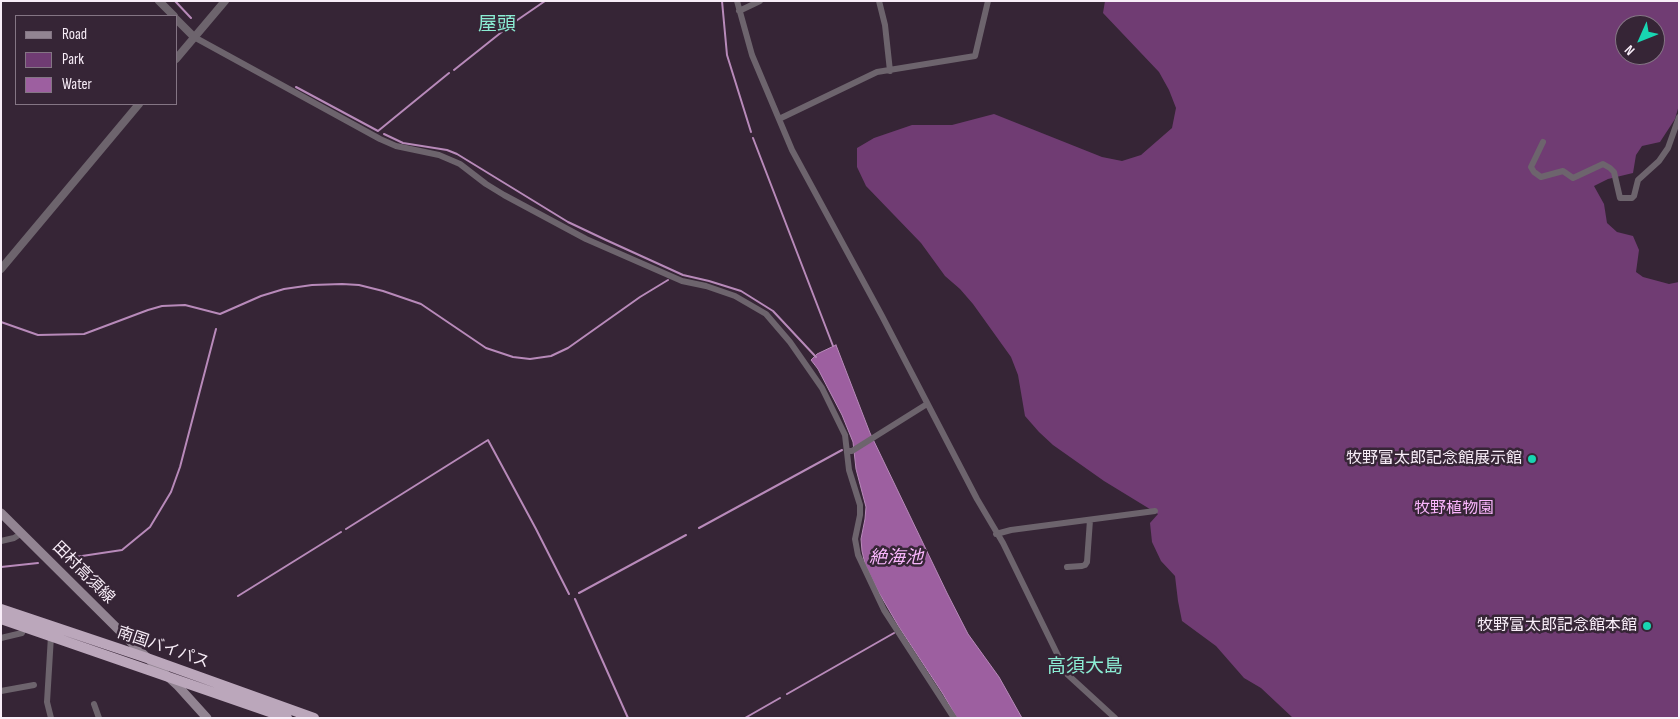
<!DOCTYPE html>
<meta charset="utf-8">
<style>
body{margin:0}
#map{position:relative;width:1680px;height:719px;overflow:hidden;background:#362536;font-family:"Sofia Sans Condensed",sans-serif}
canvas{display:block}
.frame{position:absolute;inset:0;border:2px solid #f8edf8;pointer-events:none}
.legend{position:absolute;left:15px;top:15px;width:162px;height:90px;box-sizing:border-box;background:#362536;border:1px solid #847584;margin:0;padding:6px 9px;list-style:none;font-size:15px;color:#f8edf8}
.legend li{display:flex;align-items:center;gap:10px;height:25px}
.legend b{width:25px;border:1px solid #847584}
.north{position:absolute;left:1615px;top:15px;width:50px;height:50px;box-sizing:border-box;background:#362536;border:1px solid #847584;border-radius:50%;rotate:226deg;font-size:14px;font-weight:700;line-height:20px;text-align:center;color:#f8edf8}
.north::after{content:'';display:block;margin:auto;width:18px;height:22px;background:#18d5b2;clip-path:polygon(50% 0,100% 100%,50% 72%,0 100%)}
</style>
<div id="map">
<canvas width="1680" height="719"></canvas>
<div class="frame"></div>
<ul class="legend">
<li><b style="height:6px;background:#928492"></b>Road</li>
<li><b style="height:14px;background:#703c73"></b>Park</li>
<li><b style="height:14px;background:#9d5fa0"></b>Water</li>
</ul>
<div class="north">N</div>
</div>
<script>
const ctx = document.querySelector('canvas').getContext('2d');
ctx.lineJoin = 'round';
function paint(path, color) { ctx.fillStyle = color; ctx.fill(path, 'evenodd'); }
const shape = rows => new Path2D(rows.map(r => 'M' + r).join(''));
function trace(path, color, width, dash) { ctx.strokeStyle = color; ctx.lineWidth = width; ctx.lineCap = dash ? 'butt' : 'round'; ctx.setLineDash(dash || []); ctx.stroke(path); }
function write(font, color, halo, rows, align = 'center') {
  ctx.font = font + ' "Sofia Sans Condensed","Noto Sans JP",sans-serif'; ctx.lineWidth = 5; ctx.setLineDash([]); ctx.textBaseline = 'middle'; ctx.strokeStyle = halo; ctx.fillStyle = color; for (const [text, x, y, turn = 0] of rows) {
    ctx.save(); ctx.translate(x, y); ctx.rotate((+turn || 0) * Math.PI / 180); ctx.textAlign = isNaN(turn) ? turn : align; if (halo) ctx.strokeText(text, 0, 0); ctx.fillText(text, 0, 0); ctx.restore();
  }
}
paint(shape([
 [1105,1,1679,1,1679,105,1675,119,1660,142,1642,146,1636,155,1633,173,1608,179,1594,186,1604,204,1607,223,1617,232,1633,236,1639,250,1636,272,1643,277,1669,284,1679,282,1679,718,1293,718,1261,688,1244,678,1216,646,1182,621,1178,601,1175,576,1161,561,1152,542,1150,523,1158,514,1104,481,1053,445,1039,432,1025,416,1018,375,1011,357,973,304,960,289,945,276,921,243,866,186,857,167,857,148,874,138,912,125,952,125,994,114,1102,157,1122,161,1141,155,1172,128,1176,108,1169,90,1159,72,1103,13],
 [1625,25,1655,25,1655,55,1625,55]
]), '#703c73');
const water = shape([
 [836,345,870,433,947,593,968,634,999,677,1022,718,957,718,943,694,899,627,878,591,865,564,862,551,861,539,865,519,866,507,856,469,853,442,842,415,818,369,811,360,817,354,836,345]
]);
paint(water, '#9d5fa0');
trace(water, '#b88aba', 1);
trace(shape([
 [175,1,191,18],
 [722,1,727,55,751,132],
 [454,70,513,23,545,1],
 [296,87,378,131,449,73],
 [384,134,403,143,447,150,457,154,568,222,606,240,683,275,709,281,741,291,773,311,816,357],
 [753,138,833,346],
 [1,322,38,335,84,334,148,310,162,306,185,305,220,314,261,296,284,289,312,285,342,284,359,285,383,291,421,304,486,348,513,357,530,359,551,356,568,348,640,297,668,280],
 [699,528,842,450],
 [346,529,488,440,536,529,569,594],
 [62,559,122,550,150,527,171,492,180,467,216,329],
 [1,567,38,563],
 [579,593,686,535],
 [238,596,341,532],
 [575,599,628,718],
 [787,694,894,633],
 [745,718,780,698]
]), '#b88aba', 2);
trace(shape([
 [737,1,752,55,792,150,882,316,977,499,1003,543,1067,674,1115,718],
 [879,1,885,25,890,71],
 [739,11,760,1],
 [194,37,380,139,396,146,439,155,460,164,486,184,504,195,586,239,682,281,706,286,735,296,766,314,790,342,822,388,845,435,849,470,860,505,860,515,855,539,858,555,884,610,954,718],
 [779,119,877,72,975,56,988,1],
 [1543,142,1531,167,1534,172,1541,177,1563,171,1573,178,1603,164,1610,168,1614,172,1620,198,1632,198,1634,196,1638,180,1659,161,1668,148,1679,117],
 [848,451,852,451,927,404],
 [996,534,1011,530,1155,511],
 [1,541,14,538,22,533],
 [1067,567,1082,566,1085,565,1087,562,1090,520],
 [51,636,47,702,51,718],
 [1,638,22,633,24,627],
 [1,691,34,685],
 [94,704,99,718]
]), '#6d646d', 6);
trace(shape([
 [159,1,174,16],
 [176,19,194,37],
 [176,59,225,1],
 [1,269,139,104]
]), '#6d646d', 8);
trace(shape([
 [1,513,140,651,178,686,207,718]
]), '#928492', 9);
trace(shape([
 [1,609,147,658,314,718],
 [1,619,287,718]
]), '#bba7bb', 10);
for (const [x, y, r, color] of [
 [1532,459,5,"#18d5b2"],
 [1647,626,5,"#18d5b2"]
]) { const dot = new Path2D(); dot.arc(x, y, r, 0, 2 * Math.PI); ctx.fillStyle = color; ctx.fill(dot); trace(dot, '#362536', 2); }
write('16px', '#f8edf8', '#362536', [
 ["牧野富太郎記念館展示館",1522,459],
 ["牧野富太郎記念館本館",1637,626]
], 'right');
write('16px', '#fab6fd', '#362536', [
 ["牧野植物園",1454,509]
]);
write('16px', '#f8edf8', '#362536', [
 ["田村高須線",83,573,45],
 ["南国バイパス",163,648,19]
]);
write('italic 18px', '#f9b6fc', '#362536', [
 ["絶海池",896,558]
]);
write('19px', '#8becd3', '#362536', [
 ["屋頭",497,25],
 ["高須大島",1085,667]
]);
</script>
